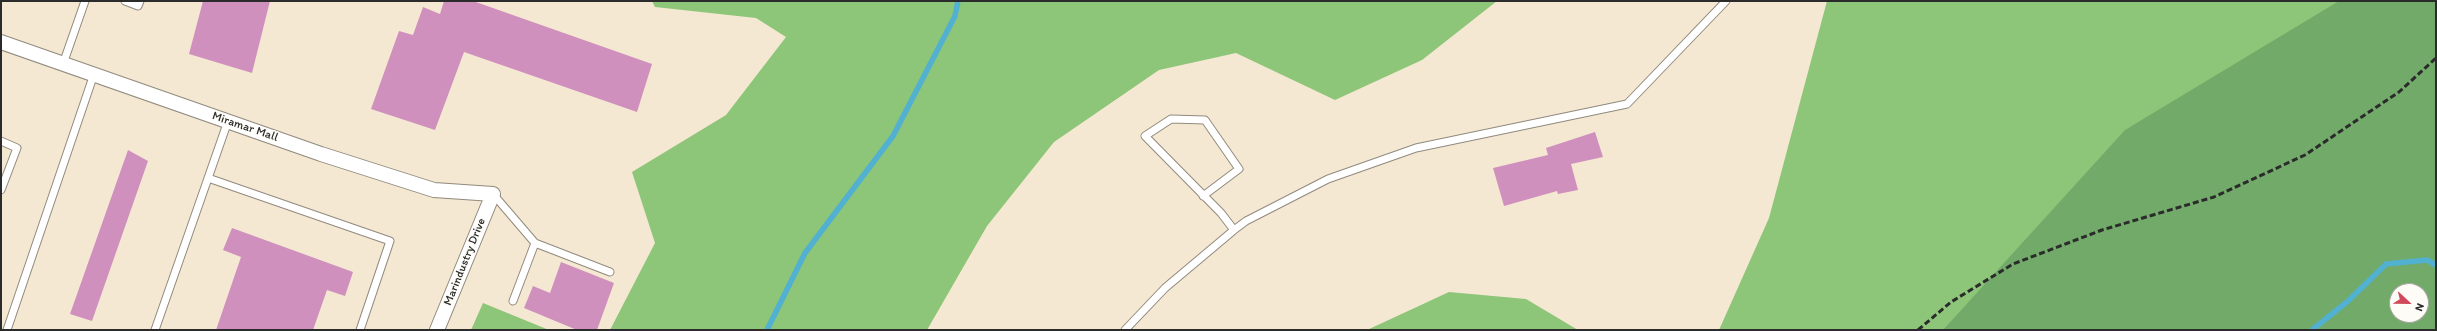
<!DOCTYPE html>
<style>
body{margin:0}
#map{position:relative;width:2437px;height:331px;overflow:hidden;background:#f5e8d2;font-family:Itim,sans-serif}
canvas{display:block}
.frame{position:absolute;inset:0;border:2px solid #2b2b2b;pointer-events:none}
.north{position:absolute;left:2389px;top:283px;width:40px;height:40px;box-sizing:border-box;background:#fdfcf7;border:1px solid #a9a8a5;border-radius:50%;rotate:112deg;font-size:11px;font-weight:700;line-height:16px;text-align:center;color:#2b2b2b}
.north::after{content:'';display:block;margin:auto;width:14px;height:18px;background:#d1495b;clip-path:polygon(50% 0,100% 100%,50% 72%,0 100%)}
</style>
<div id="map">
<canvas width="2437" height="331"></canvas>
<div class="frame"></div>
<div class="north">N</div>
</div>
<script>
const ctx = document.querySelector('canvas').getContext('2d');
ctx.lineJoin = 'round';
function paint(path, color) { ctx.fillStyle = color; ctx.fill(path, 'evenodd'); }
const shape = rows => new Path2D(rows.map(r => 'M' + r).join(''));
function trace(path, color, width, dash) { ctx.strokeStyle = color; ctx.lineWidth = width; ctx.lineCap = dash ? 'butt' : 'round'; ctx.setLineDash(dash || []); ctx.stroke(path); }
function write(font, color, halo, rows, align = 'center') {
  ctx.font = font + ' Itim,sans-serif'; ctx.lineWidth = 3; ctx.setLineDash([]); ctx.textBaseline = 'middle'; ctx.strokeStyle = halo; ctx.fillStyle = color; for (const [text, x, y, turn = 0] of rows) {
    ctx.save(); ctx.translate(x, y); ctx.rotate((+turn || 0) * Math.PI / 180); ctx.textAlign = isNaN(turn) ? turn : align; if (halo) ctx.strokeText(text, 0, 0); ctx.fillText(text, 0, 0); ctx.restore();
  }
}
paint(shape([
 [652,1,1497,1,1422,60,1335,100,1236,53,1159,70,1054,142,987,226,927,330,610,330,655,243,632,172,726,115,786,37,756,18,655,7],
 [1827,1,2436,1,2436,330,1719,330,1769,218],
 [2397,291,2421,291,2421,315,2397,315],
 [1449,292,1526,299,1578,330,1367,330],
 [483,303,549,330,471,330]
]), '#8dc579');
paint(shape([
 [2339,1,2436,1,2436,330,1943,330,2125,130],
 [2397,291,2421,291,2421,315,2397,315]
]), '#72aa69');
trace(shape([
 [767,330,805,253,893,136,955,16,958,1],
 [2312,330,2348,301,2386,264,2427,260,2436,265]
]), '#52b0d0', 5.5);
paint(shape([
 [203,1,270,1,252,73,189,54],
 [444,1,473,1,652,64,637,112,464,52,435,130,371,109,399,31,413,35,423,7,440,14],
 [1595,132,1603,157,1571,164,1578,190,1558,194,1557,191,1504,206,1493,168,1548,155,1546,148],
 [128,150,148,161,92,321,70,314],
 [232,228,353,272,345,296,327,290,313,330,216,330,241,257,223,250],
 [561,262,614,283,597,330,577,330,524,308,533,286,550,293]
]), '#cf90be');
const lane = shape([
 [125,1,138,6,140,1],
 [63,64,85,1],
 [1,141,17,148,1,190],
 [208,178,390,241,360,330],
 [493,194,535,243,513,301],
 [1203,196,1239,169,1205,120,1171,119,1145,136,1221,213,1234,230],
 [535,243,610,272],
 [7,330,94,74],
 [155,330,228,121],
 [1125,330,1165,288,1234,230,1246,221,1328,179,1416,148,1627,104,1726,1]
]);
const street = shape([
 [1,42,321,154,434,190,493,194,437,330]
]);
trace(lane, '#908a7e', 9);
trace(street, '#908a7e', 16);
trace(lane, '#fff', 7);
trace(street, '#fff', 14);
trace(shape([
 [1918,330,1951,302,2013,264,2102,230,2214,197,2305,155,2399,92,2436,58]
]), '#2b2b2b', 3, [6, 3]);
write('12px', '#2b2b2b', '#fdfcf7', [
 ["Miramar Mall",245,127,19],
 ["Marindustry Drive",465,262,-68]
]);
</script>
